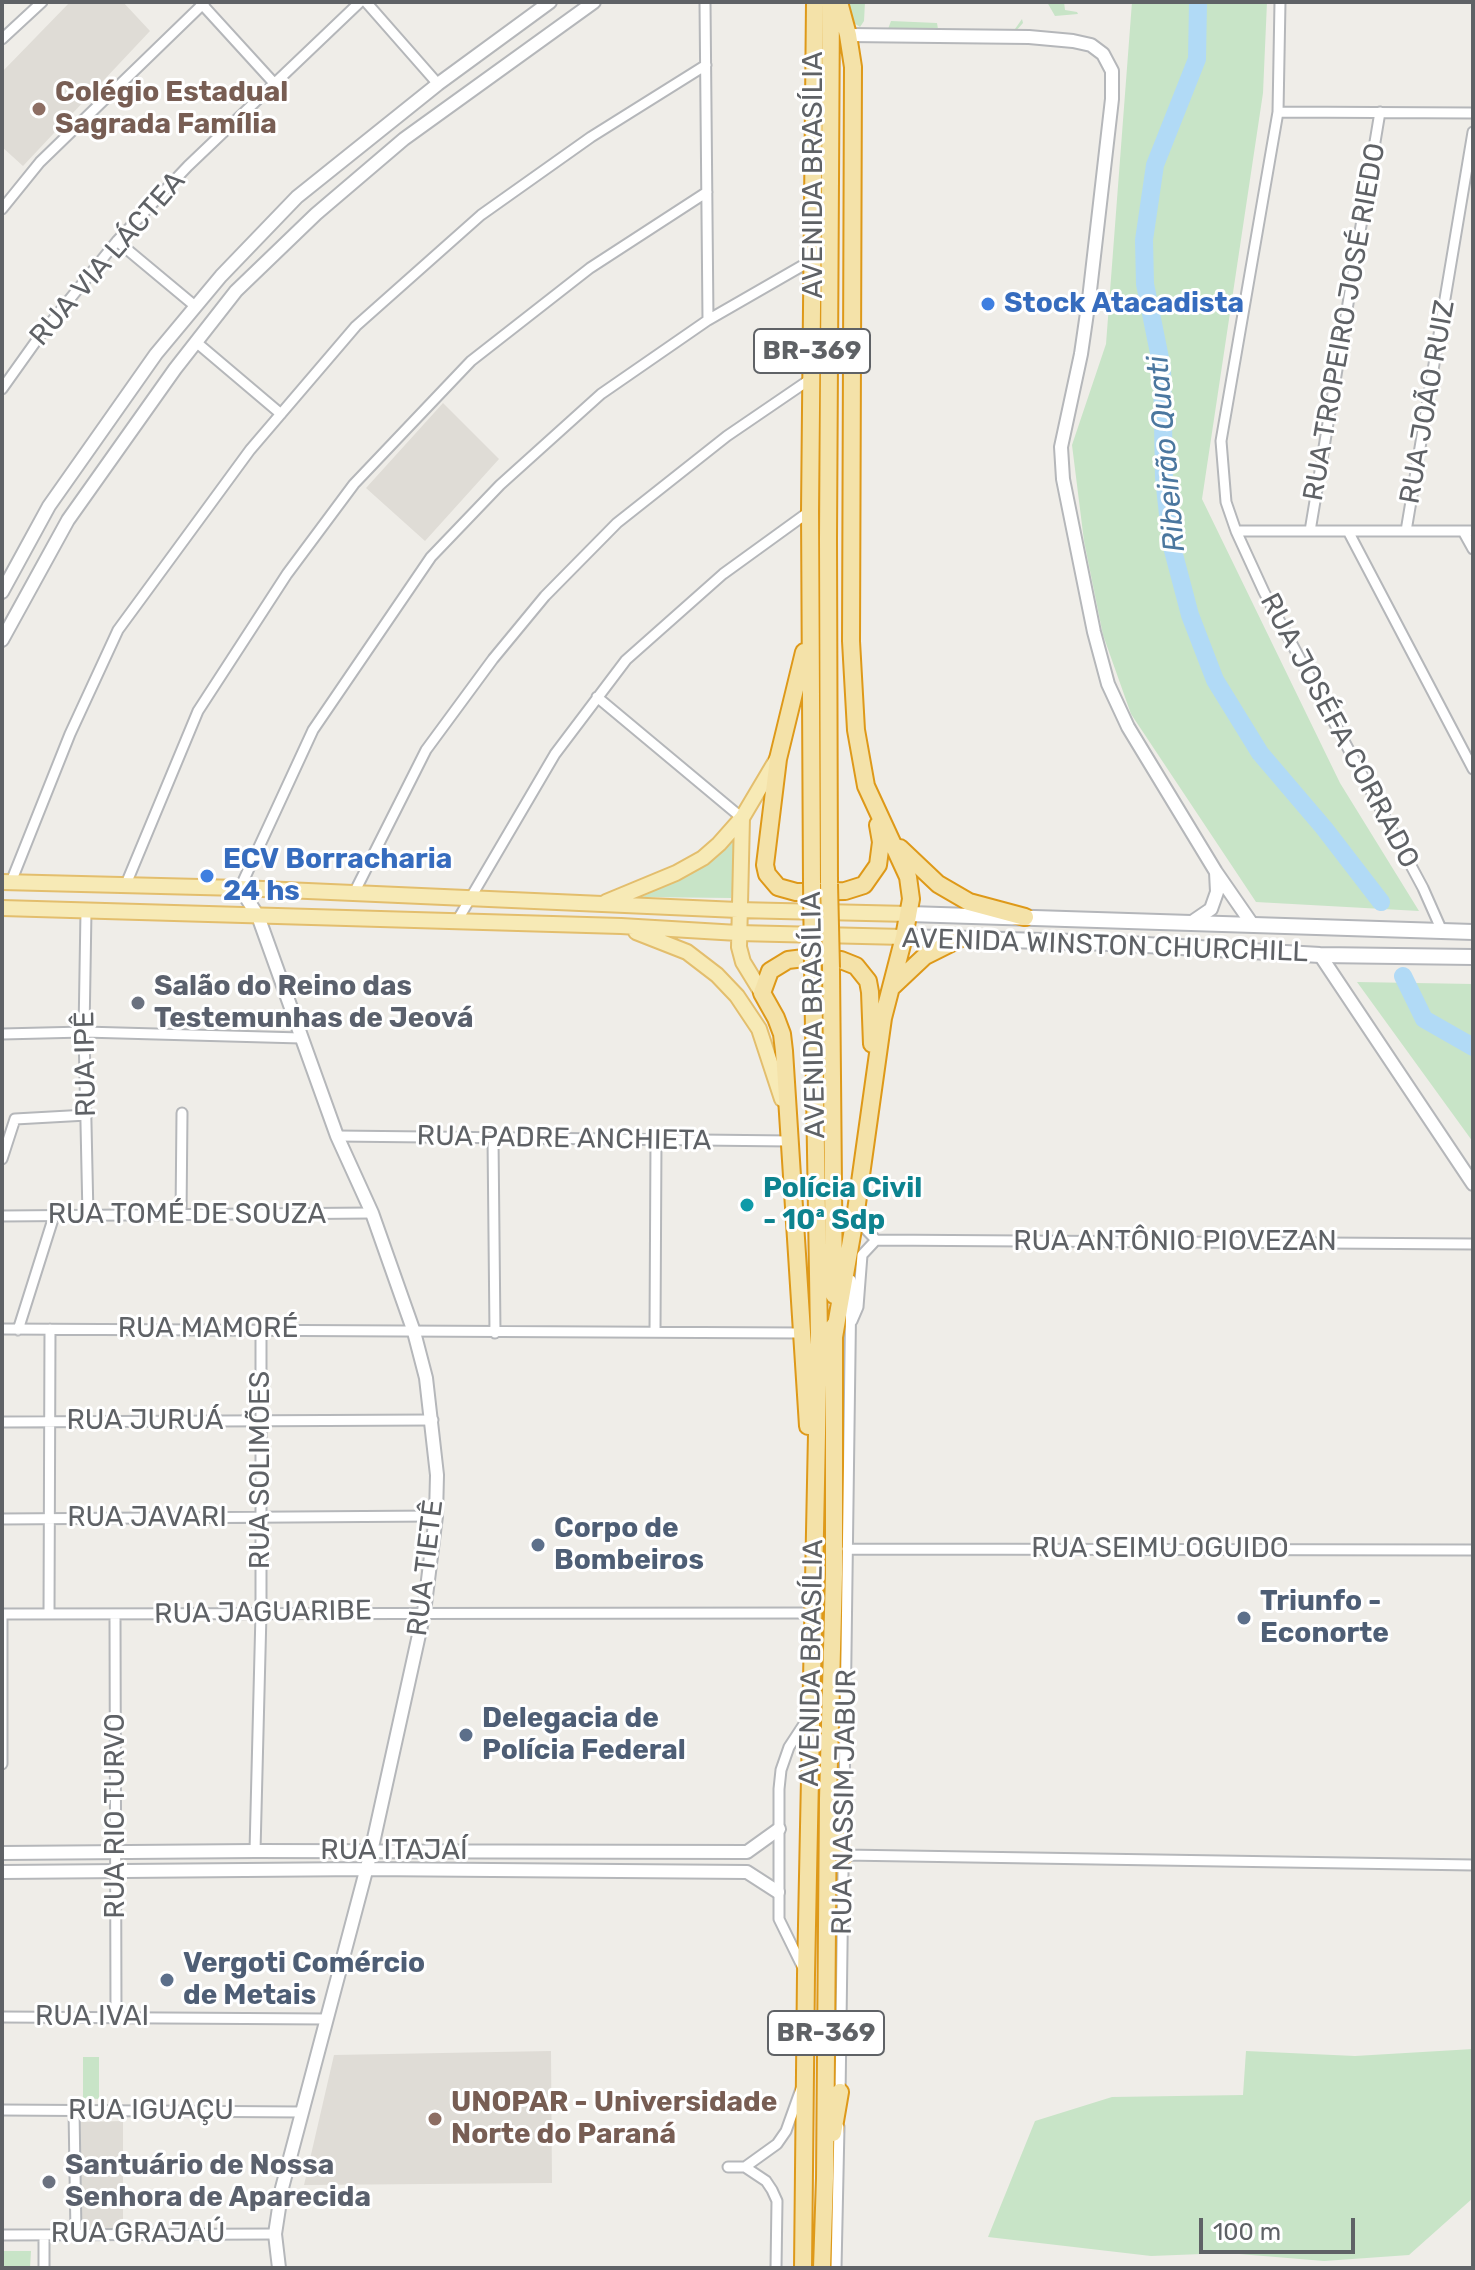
<!DOCTYPE html>
<meta charset="utf-8">
<style>
body{margin:0}
#map{position:relative;width:1475px;height:2270px;overflow:hidden;background:#efede8;font-family:Rubik,sans-serif}
canvas{display:block}
.frame{position:absolute;inset:0;border:4px solid #5f6266;pointer-events:none}
.scale{position:absolute;left:1199px;top:2218px;width:156px;height:36px;box-sizing:border-box;border:4px solid #5f6266;border-top:0;padding-left:10px;font-size:24px;line-height:28px;white-space:nowrap;color:#5f6266;-webkit-text-stroke:6px #fff;paint-order:stroke}
</style>
<div id="map">
<canvas width="1475" height="2270"></canvas>
<div class="frame"></div>
<div class="scale">100 m</div>
</div>
<script>
const ctx = document.querySelector('canvas').getContext('2d');
ctx.lineJoin = 'round';
function fill(path, color) { ctx.fillStyle = color; ctx.fill(path, 'evenodd'); }
const shape = rows => new Path2D(rows.map(r => 'M' + r).join(''));
function stroke(path, color, width, dash) { ctx.strokeStyle = color; ctx.lineWidth = width; ctx.lineCap = dash ? 'butt' : 'round'; ctx.setLineDash(dash || []); ctx.stroke(path); }
function drawText(font, color, halo, rows, align = 'center') {
  ctx.font = font + ' Rubik,sans-serif'; ctx.lineWidth = 6; ctx.setLineDash([]); ctx.textBaseline = 'middle'; ctx.strokeStyle = halo; ctx.fillStyle = color; for (const [text, x, y, turn = 0] of rows) {
    ctx.save(); ctx.translate(x, y); ctx.rotate((+turn || 0) * Math.PI / 180); ctx.textAlign = isNaN(turn) ? turn : align; if (halo) ctx.strokeText(text, 0, 0); ctx.fillText(text, 0, 0); ctx.restore();
  }
}
fill(shape([
 [70,2,123,2,150,31,23,166,2,147,2,72],
 [443,403,499,459,425,541,366,488],
 [551,2051,552,2183,304,2185,334,2055],
 [123,2121,123,2230,79,2229,78,2122]
]), '#dfdcd6');
fill(shape([
 [843,2,865,2,864,21,860,27,851,21],
 [1047,2,1064,2,1065,10,1077,12,1078,14,1055,16],
 [1132,2,1267,2,1263,93,1202,499,1340,783,1419,911,1256,902,1131,714,1103,635,1084,541,1072,445,1106,344],
 [1022,19,1023,23,1015,32,888,29,891,21,937,23,938,29,1015,29],
 [739,837,731,898,641,897,691,874],
 [1357,982,1473,984,1473,1142],
 [1473,2049,1473,2198,1409,2255,1324,2261,1227,2253,1151,2256,988,2237,1035,2121,1112,2097,1243,2095,1246,2051,1355,2056],
 [83,2057,99,2057,99,2099,83,2098],
 [2,2251,31,2251,30,2268,2,2268]
]), '#c8e4c7');
stroke(shape([
 [1198,2,1197,59,1155,165,1144,240,1145,284,1162,368,1164,477,1171,543,1190,615,1215,680,1260,753,1324,828,1381,902],
 [1403,976,1424,1019,1473,1047]
]), '#b1daf6', 18);
const minor = shape([
 [200,2,273,82],
 [366,2,438,84],
 [705,2,708,320],
 [1280,2,1278,112,1221,441,1226,502,1236,531,1264,592,1423,888,1442,931],
 [2,39,42,2],
 [1278,112,1473,113],
 [2,209,40,162,205,2],
 [117,241,195,306],
 [196,342,281,414],
 [2,389,39,337,117,241,188,166,360,2],
 [1236,531,1473,531],
 [1310,531,1380,112],
 [1348,531,1473,769],
 [1406,531,1473,132],
 [1463,531,1473,549],
 [597,697,742,818],
 [11,882,70,734,118,630,250,450,356,326,481,215,591,137,706,65],
 [126,884,198,711,287,574,354,484,471,361,590,268,707,192],
 [240,888,313,730,431,557,500,485,601,394,708,320,814,259],
 [354,893,426,750,493,659,545,596,617,523,727,436,812,378],
 [86,911,84,1032,88,1216],
 [457,921,555,754,626,660,723,574,810,511],
 [2,1034,84,1032,301,1038],
 [337,1136,790,1141],
 [493,1138,495,1333],
 [2,1159,15,1119,87,1115],
 [2,1216,372,1213],
 [181,1216,182,1113],
 [855,1218,876,1240],
 [876,1240,1473,1244],
 [852,1321,858,1307,862,1255,876,1240],
 [2,1329,801,1333],
 [18,1330,54,1216],
 [655,1331,656,1140],
 [2,1422,433,1420],
 [2,1519,436,1516],
 [847,1549,1473,1550],
 [2,1614,812,1613],
 [49,1614,50,1329],
 [115,1614,116,2017],
 [2,1764,2,1614],
 [255,1851,261,1613,261,1329],
 [844,1855,1473,1865],
 [804,1970,779,1919,779,1789,781,1770,789,1747,810,1715],
 [2,2017,326,2019],
 [840,2097,851,1280],
 [2,2110,301,2112],
 [74,2110,76,2234],
 [728,2167,745,2167,766,2181,772,2190,777,2201,776,2268],
 [745,2167,777,2144,786,2131,801,2089],
 [2,2235,275,2234],
 [44,2235,44,2268],
 [836,2268,839,2127]
]);
const tertiary = shape([
 [848,35,1029,37,1073,41,1091,45,1103,54,1112,71,1112,99,1089,299,1081,354,1061,447,1063,479,1094,632,1108,684,1128,727,1216,872,1252,924],
 [2,592,49,506,156,354,221,276,297,197,438,84,550,2],
 [2,640,68,520,175,369,236,291,316,214,404,139,594,2],
 [240,888,258,916,337,1136,372,1213,414,1332,426,1378,437,1475,436,1516,424,1612,371,1852,282,2188,275,2234,279,2268],
 [1192,922,1211,909,1217,892,1216,872],
 [1320,955,1473,1184],
 [2,1853,255,1851,747,1852,779,1829],
 [2,1872,366,1869,747,1872,778,1892]
]);
const secondary = shape([
 [909,914,1473,932],
 [904,937,1111,943,1320,955,1473,957]
]);
const primary = shape([
 [742,818,739,947,743,962,762,993],
 [2,882,240,888,738,910,909,914],
 [606,902,676,873,703,858,719,844,742,818,777,759],
 [2,908,621,926,738,933,904,937],
 [636,932,687,952,717,975,737,996,759,1029,782,1099]
]);
const trunk = shape([
 [804,652,778,759,765,865,767,874,778,887,796,892,845,891,864,885,878,865,881,842,878,825],
 [900,848,938,884,969,902,1025,917],
 [812,884,810,511,815,2],
 [829,884,828,539,831,2],
 [831,968,834,1295],
 [891,988,925,956,957,940],
 [834,1337,855,1218,883,1018,904,937,911,899,908,877,866,786,856,730,851,641,853,67,848,35,839,2],
 [808,1426,784,1051,782,1034,776,1018,762,993,770,971,788,960,804,958,841,960,856,966,868,981,870,992,872,1044],
 [833,1824,844,1855],
 [833,2133,840,2092],
 [803,2268,806,1974,819,1335,813,968],
 [822,2268,825,2178,828,1799,834,1574,834,1326]
]);
stroke(minor, '#b5b7ba', 13);
stroke(tertiary, '#b5b7ba', 16);
stroke(secondary, '#b4b6ba', 18);
stroke(primary, '#e3be6d', 18);
stroke(trunk, '#de9919', 20);
stroke(minor, '#fff', 9);
stroke(tertiary, '#fff', 12);
stroke(secondary, '#fff', 14);
stroke(primary, '#f7eab6', 14);
stroke(trunk, '#f4e2a9', 16);
const trunkBridge = shape([
 [812,884,813,968],
 [829,884,831,968]
]);
stroke(trunkBridge, '#de9919', 20, []);
stroke(trunkBridge, '#f4e2a9', 16);
for (const [x, y, r, color] of [
 [39,109,8,"#8d6e63"],
 [988,304,8,"#3f7fe0"],
 [207,876,8,"#3f7fe0"],
 [138,1003,8,"#6b7280"],
 [747,1205,8,"#0f9aa8"],
 [538,1545,8,"#5c6f8a"],
 [1244,1618,8,"#5c6f8a"],
 [466,1735,8,"#5c6f8a"],
 [167,1980,8,"#5c6f8a"],
 [435,2119,8,"#8d6e63"],
 [49,2182,8,"#6b7280"]
]) { const dot = new Path2D(); dot.arc(x, y, r, 0, 2 * Math.PI); ctx.fillStyle = color; ctx.fill(dot); stroke(dot, '#fff', 3); }
for (const [x, y, w] of [
 [812,351,116],
 [826,2033,116]
]) { const box = new Path2D(); box.roundRect(x - w / 2, y - 22, w, 44, 6); ctx.fillStyle = '#fff'; ctx.fill(box); stroke(box, '#5f6266', 2); }
drawText('bold 26px', '#5f6266', null, [
 ["BR-369",812,351],
 ["BR-369",826,2033]
]);
drawText('bold 28px', '#785e54', '#fff', [
 ["Colégio Estadual",55,93],
 ["Sagrada Família",55,125],
 ["UNOPAR - Universidade",451,2103],
 ["Norte do Paraná",451,2135]
], 'left');
drawText('28px', '#5f6266', '#fff', [
 ["AVENIDA BRASÍLIA",814,175,-90],
 ["RUA VIA LÁCTEA",108,259,-49],
 ["RUA TROPEIRO JOSÉ RIEDO",1345,322,-80],
 ["RUA JOÃO RUIZ",1428,402,-80],
 ["RUA JOSÉFA CORRADO",1339,731,62],
 ["AVENIDA WINSTON CHURCHILL",1105,946,2],
 ["AVENIDA BRASÍLIA",814,1015,-91],
 ["RUA IPÊ",86,1064,-91],
 ["RUA PADRE ANCHIETA",564,1139,1],
 ["RUA TOMÉ DE SOUZA",187,1215],
 ["RUA ANTÔNIO PIOVEZAN",1175,1242],
 ["RUA MAMORÉ",208,1329],
 ["RUA JURUÁ",145,1421],
 ["RUA SOLIMÕES",261,1470,-90],
 ["RUA JAVARI",147,1518],
 ["RUA SEIMU OGUIDO",1160,1549],
 ["RUA TIETÊ",426,1568,-83],
 ["RUA JAGUARIBE",263,1613,-1],
 ["AVENIDA BRASÍLIA",812,1663,-89],
 ["RUA NASSIM JABUR",845,1802,-89],
 ["RUA RIO TURVO",116,1816,-90],
 ["RUA ITAJAÍ",394,1851],
 ["RUA IVAI",92,2017],
 ["RUA IGUAÇU",151,2111],
 ["RUA GRAJAÚ",138,2234]
]);
drawText('bold 28px', '#366cbe', '#fff', [
 ["Stock Atacadista",1004,304],
 ["ECV Borracharia",223,860],
 ["24 hs",223,892]
], 'left');
drawText('bold 28px', '#5b616d', '#fff', [
 ["Salão do Reino das",154,987],
 ["Testemunhas de Jeová",154,1019],
 ["Santuário de Nossa",65,2166],
 ["Senhora de Aparecida",65,2198]
], 'left');
drawText('bold 28px', '#0d838f', '#fff', [
 ["Polícia Civil",763,1189],
 ["- 10ª Sdp",763,1221]
], 'left');
drawText('bold 28px', '#4e5e75', '#fff', [
 ["Corpo de",554,1529],
 ["Bombeiros",554,1561],
 ["Triunfo -",1260,1602],
 ["Econorte",1260,1634],
 ["Delegacia de",482,1719],
 ["Polícia Federal",482,1751],
 ["Vergoti Comércio",183,1964],
 ["de Metais",183,1996]
], 'left');
drawText('italic 30px', '#4b779f', '#fff', [
 ["Ribeirão Quati",1167,454,-95]
]);
</script>
